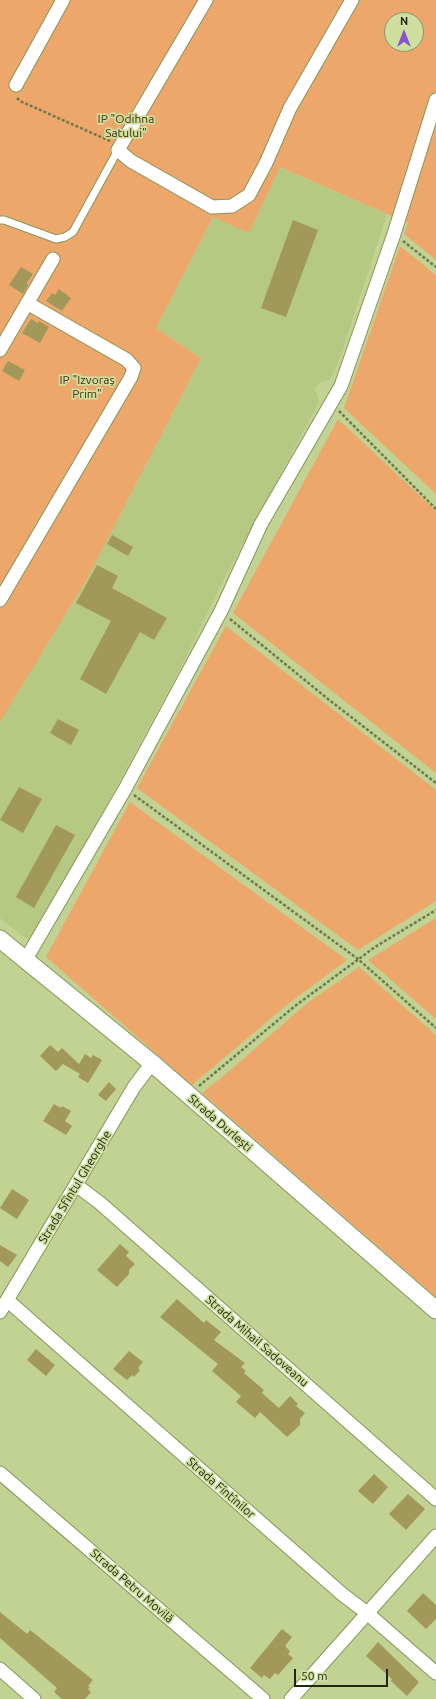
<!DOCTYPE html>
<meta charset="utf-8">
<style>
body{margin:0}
#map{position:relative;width:436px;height:1699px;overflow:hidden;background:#c1d293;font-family:Ubuntu,sans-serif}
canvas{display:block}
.north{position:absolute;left:384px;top:12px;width:40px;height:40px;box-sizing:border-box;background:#cedfa0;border:1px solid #899566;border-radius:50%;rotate:0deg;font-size:11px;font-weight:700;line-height:16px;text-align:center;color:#21270e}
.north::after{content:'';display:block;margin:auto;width:14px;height:18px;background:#8955cd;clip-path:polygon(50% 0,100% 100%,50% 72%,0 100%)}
.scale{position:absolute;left:294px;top:1669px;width:94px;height:18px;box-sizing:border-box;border:2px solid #21270e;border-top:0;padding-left:5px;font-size:12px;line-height:14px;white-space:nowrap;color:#21270e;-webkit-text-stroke:3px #cedfa0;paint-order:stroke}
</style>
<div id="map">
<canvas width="436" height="1699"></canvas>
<div class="north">N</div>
<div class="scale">50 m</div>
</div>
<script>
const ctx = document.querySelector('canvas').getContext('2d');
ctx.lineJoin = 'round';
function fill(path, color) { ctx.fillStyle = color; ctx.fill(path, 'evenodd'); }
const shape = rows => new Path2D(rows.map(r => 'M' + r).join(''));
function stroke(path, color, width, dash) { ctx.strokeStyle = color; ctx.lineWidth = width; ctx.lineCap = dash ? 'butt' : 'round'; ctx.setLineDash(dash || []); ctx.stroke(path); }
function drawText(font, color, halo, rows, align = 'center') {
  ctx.font = font + ' Ubuntu,sans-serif'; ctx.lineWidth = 3.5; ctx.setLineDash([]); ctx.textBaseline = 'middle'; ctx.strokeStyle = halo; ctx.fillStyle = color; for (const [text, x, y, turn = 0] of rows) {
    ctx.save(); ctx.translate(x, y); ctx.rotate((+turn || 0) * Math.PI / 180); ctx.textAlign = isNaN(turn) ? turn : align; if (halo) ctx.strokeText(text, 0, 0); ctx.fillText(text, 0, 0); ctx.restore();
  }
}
fill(shape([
 [279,167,387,214,341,355,334,373,329,380,321,382,314,389,318,396,319,402,222,583,183,663,61,889,28,940,0,918,0,722,87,579,201,358,156,328,213,217,249,232]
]), '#b6c983');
fill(shape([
 [0,0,436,0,436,260,404,234,408,223,280,167,249,233,213,217,156,328,201,358,87,579,0,722],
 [392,20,416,20,416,44,392,44],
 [400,246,436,275,436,494,344,408],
 [338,419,436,511,436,773,233,613],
 [226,626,436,790,436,901,358,950,137,788],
 [130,802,347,960,288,1004,192,1085,46,957],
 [436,918,436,1019,368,960],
 [359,967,436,1035,436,1297,202,1093,227,1073,306,1004]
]), '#eea76b');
fill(shape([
 [293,220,318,230,286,317,261,308],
 [21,267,33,274,26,284,28,285,23,294,9,285],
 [59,289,71,298,62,311,46,301,52,293,55,295],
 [31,319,38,323,39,321,49,327,40,343,22,333],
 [8,361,25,370,19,381,2,371],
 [112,535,133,547,128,556,107,544],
 [97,565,118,576,112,588,167,618,154,640,140,632,106,694,80,679,111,621,76,603],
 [58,719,79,730,71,745,50,733],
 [19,787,42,799,23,833,0,820],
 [56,825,75,835,34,908,16,897],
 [50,1045,58,1052,62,1048,79,1064,85,1054,91,1058,93,1055,102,1060,88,1083,78,1077,80,1074,63,1064,56,1071,40,1056],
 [109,1082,116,1089,106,1101,98,1095],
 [54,1104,61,1108,62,1106,71,1111,65,1121,72,1126,66,1135,43,1121],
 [12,1189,29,1200,17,1219,0,1208],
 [120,1244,129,1252,126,1256,135,1264,129,1270,129,1274,117,1287,97,1270],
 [0,1245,17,1255,8,1267,0,1261],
 [177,1299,204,1323,206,1320,221,1332,214,1340,245,1363,241,1367,246,1371,244,1373,264,1390,262,1393,279,1408,290,1396,298,1404,296,1406,305,1413,300,1419,300,1425,287,1437,260,1412,255,1418,236,1402,241,1396,212,1371,218,1364,160,1317],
 [36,1349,55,1365,46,1376,27,1360],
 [129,1351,143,1362,138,1368,140,1370,134,1377,132,1375,127,1380,113,1369],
 [374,1474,388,1487,373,1504,358,1491],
 [408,1494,425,1509,406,1530,389,1514],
 [423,1593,436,1605,436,1619,426,1629,407,1611],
 [0,1612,27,1634,30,1630,93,1680,88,1686,90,1687,88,1689,91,1692,85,1699,62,1699,54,1692,57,1688,0,1638],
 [282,1629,292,1637,285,1646,290,1651,288,1654,293,1658,278,1675,275,1673,270,1679,264,1675,262,1678,250,1668],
 [378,1642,419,1682,407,1696,391,1681,392,1679,366,1656]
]), '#a29859');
const service = shape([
 [0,220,4,220,56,239,65,237,73,232,118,150]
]);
const minor = shape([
 [206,0,118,150,131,161,212,207,232,206,249,195,266,163,290,108,352,0],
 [16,85,63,0],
 [0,350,53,259],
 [0,600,131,377,134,368,127,360,27,303],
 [26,959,125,789,221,611,261,524,341,386,394,234,436,100],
 [76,1185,100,1203,436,1499],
 [7,1300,342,1594,367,1613,436,1673],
 [0,1312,134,1087,152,1063],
 [0,1473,263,1699],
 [0,1669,34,1699],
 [291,1699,436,1536]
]);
const tertiary = shape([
 [0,939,152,1063,436,1310]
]);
stroke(service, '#869559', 9);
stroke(minor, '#869559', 15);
stroke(tertiary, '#869559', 19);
stroke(shape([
 [17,98,20,101,110,141],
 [403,241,436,267],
 [339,411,436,509],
 [230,619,328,699,436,783],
 [134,795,358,959,436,1028],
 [199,1086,295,1006,375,947,436,910]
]), '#6d794d', 2.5, [3, 2]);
stroke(service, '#fff', 7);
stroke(minor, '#fff', 13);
stroke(tertiary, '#fff', 17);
drawText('12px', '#46290d', '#cedfa0', [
 ["IP \"Odihna",126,119],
 ["Satului\"",126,133],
 ["IP \"Izvoraș",87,380],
 ["Prim\"",87,394]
]);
drawText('12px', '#21270e', '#cedfa0', [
 ["Strada Durlești",220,1123,41],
 ["Strada Sfîntul Gheorghe",75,1187,-59],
 ["Strada Mihail Sadoveanu",257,1341,41],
 ["Strada Fîntînilor",221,1488,41],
 ["Strada Petru Movilă",132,1586,41]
]);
</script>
